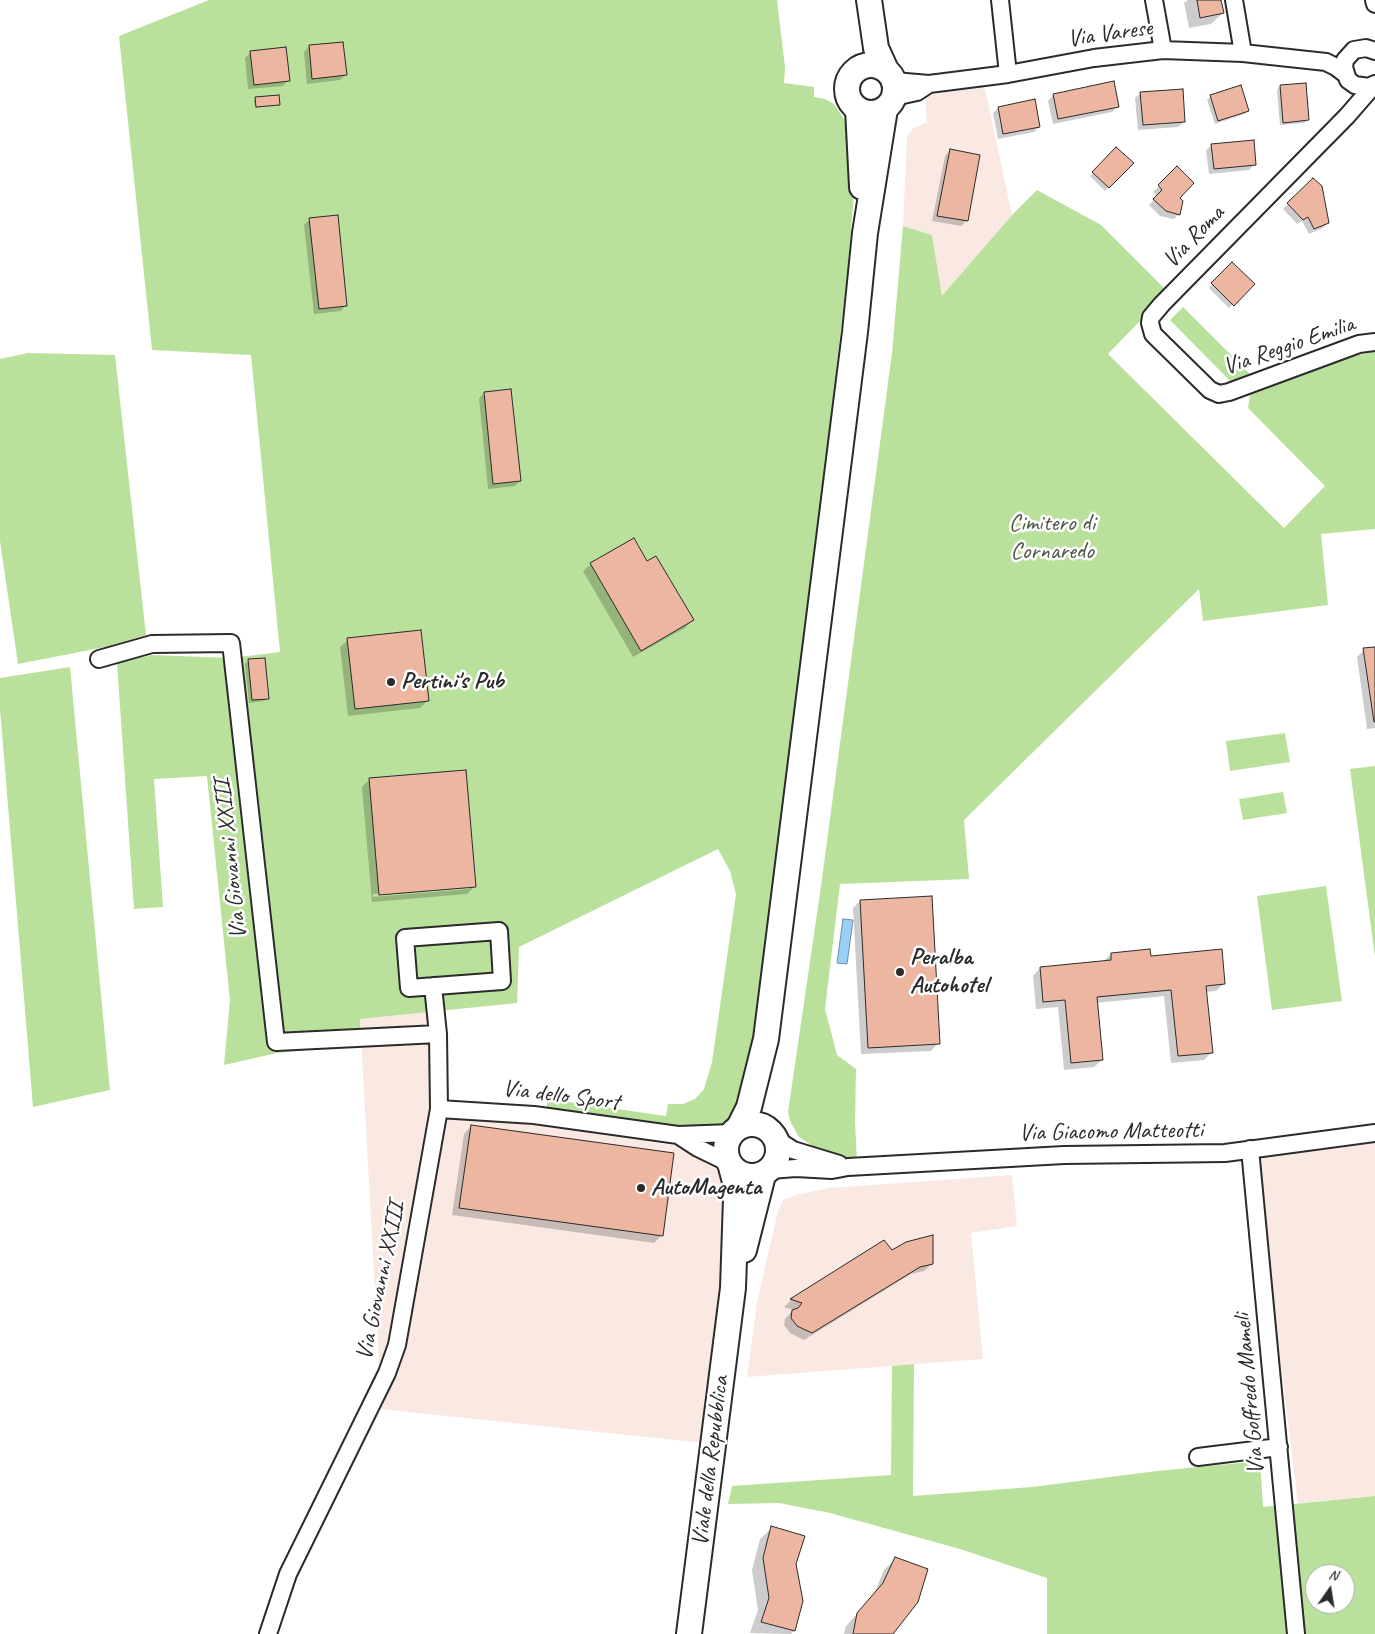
<!DOCTYPE html>
<style>
body{margin:0}
#map{position:relative;width:1375px;height:1634px;overflow:hidden;background:#fff;font-family:Caveat,sans-serif}
canvas{display:block}
.north{position:absolute;left:1305px;top:1564px;width:50px;height:50px;box-sizing:border-box;background:#fff;border:1px solid #aaa;border-radius:50%;rotate:13deg;font-size:14px;font-weight:700;line-height:20px;text-align:center;color:#2b2b2b}
.north::after{content:'';display:block;margin:auto;width:18px;height:22px;background:#2b2b2b;clip-path:polygon(50% 0,100% 100%,50% 72%,0 100%)}
</style>
<div id="map">
<canvas width="1375" height="1634"></canvas>
<div class="north">N</div>
</div>
<script>
const ctx = document.querySelector('canvas').getContext('2d');
ctx.lineJoin = 'round';
function fill(path, color) { ctx.fillStyle = color; ctx.fill(path, 'evenodd'); }
const shape = rows => new Path2D(rows.map(r => 'M' + r).join(''));
function stroke(path, color, width, dash) { ctx.strokeStyle = color; ctx.lineWidth = width; ctx.lineCap = dash ? 'butt' : 'round'; ctx.setLineDash(dash || []); ctx.stroke(path); }
function drawText(font, color, halo, rows, align = 'center') {
  ctx.font = font + ' Caveat,sans-serif'; ctx.lineWidth = 5; ctx.setLineDash([]); ctx.textBaseline = 'middle'; ctx.strokeStyle = halo; ctx.fillStyle = color; for (const [text, x, y, turn = 0] of rows) {
    ctx.save(); ctx.translate(x, y); ctx.rotate((+turn || 0) * Math.PI / 180); ctx.textAlign = isNaN(turn) ? turn : align; if (halo) ctx.strokeText(text, 0, 0); ctx.fillText(text, 0, 0); ctx.restore();
  }
}
fill(shape([
 [984,84,1012,215,942,297,932,235,903,226,907,137,912,129,927,122,925,96],
 [441,1010,442,1112,679,1146,720,1171,731,1201,703,1443,380,1409,361,1402,379,1365,360,1019],
 [1375,1142,1375,1496,1298,1503,1255,1156],
 [1012,1175,1017,1226,971,1233,983,1359,747,1377,757,1302,778,1211,783,1200,796,1195,829,1188]
]), '#fae9e3');
fill(shape([
 [209,0,777,0,785,67,784,83,814,87,814,97,825,99,834,104,844,119,852,135,857,158,847,276,783,825,747,1093,729,1122,718,1127,698,1129,546,1110,548,1099,666,1116,668,1104,683,1104,695,1099,704,1089,712,1062,736,894,730,871,718,849,519,947,517,1003,360,1019,361,1045,277,1053,224,1065,230,1001,207,776,154,779,163,907,134,909,117,663,152,655,231,658,280,652,251,355,152,350,119,36],
 [1037,190,1101,225,1168,292,1108,354,1284,528,1325,486,1248,408,1250,395,1343,359,1375,351,1375,529,1321,534,1328,605,1203,621,1199,589,964,820,969,879,840,884,825,1009,837,1055,856,1069,855,1122,857,1160,848,1161,813,1152,811,1145,799,1137,790,1121,788,1112,821,886,892,353,903,226,932,235,942,296,1012,215],
 [1183,307,1254,378,1234,385,1170,320],
 [28,353,115,355,146,635,105,647,18,664,0,541,0,359],
 [70,667,110,1090,33,1107,0,709,0,678],
 [1285,733,1290,762,1230,771,1226,741],
 [1375,766,1375,957,1350,769],
 [1283,792,1287,813,1243,820,1239,799],
 [1326,886,1342,1001,1272,1010,1257,896],
 [914,1364,913,1496,1032,1487,1157,1471,1260,1461,1263,1507,1375,1496,1375,1634,1047,1634,1047,1578,960,1549,830,1513,779,1503,728,1504,732,1486,891,1475,892,1366],
 [1315,1574,1345,1574,1345,1604,1315,1604]
]), '#bae19c');
const water = shape([
 [843,919,853,920,847,964,837,963,843,919]
]);
fill(water, '#9ad0f8');
stroke(water, '#6e8ea6', 1);
fill(shape([
 [1188,0,1220,0,1223,13,1211,24,1189,28,1184,3],
 [309,46,345,75,340,80,307,84,304,52],
 [251,52,288,80,283,86,248,89,245,58],
 [1280,86,1308,120,1304,123,1280,125,1277,90],
 [1141,93,1184,122,1178,127,1138,130,1135,98],
 [1053,95,1118,106,1112,112,1053,124,1048,101],
 [1211,96,1248,111,1244,114,1215,124,1207,100],
 [256,98,279,104,255,108,254,100],
 [998,108,1039,127,1034,132,998,139,993,113],
 [1212,145,1254,165,1249,170,1209,174,1206,150],
 [1116,148,1132,163,1105,191,1090,176],
 [950,150,966,221,961,226,932,221,945,156],
 [1177,168,1179,214,1174,219,1160,216,1149,205,1158,196,1153,192],
 [1313,179,1328,222,1323,228,1309,234,1302,221,1297,224,1283,209],
 [310,219,346,305,341,311,314,314,304,225],
 [1232,264,1253,284,1229,308,1209,288],
 [484,393,520,481,515,486,488,489,479,398],
 [647,562,692,620,685,628,633,657,583,571,591,564],
 [348,640,428,700,420,708,348,716,340,647],
 [1375,648,1375,728,1367,729,1357,657,1364,650],
 [248,661,268,698,264,701,249,703,245,664],
 [370,779,475,886,467,894,372,902,362,787],
 [469,886,469,889,373,897,373,894],
 [860,901,938,1043,931,1051,861,1054,853,908],
 [1111,954,1149,957,1224,984,1216,991,1206,992,1212,1052,1204,1060,1171,1063,1164,996,1096,1003,1102,1060,1094,1067,1064,1070,1058,1007,1036,1009,1033,976,1040,968,1104,961],
 [471,1126,662,1235,654,1243,452,1215,464,1134],
 [884,1241,891,1251,932,1264,924,1271,911,1274,804,1340,790,1333,784,1325,785,1319,793,1310,784,1307,791,1300],
 [772,1528,795,1564,802,1601,794,1631,791,1634,750,1633,758,1610,752,1570,760,1539],
 [896,1558,892,1634,844,1634,846,1626,873,1596,884,1570]
]), '#0003');
const building = shape([
 [1197,0,1221,0,1224,13,1200,18,1197,0],
 [343,42,347,75,312,79,309,45,343,42],
 [286,47,290,81,254,85,250,51,286,47],
 [1114,81,1119,107,1058,119,1053,94,1114,81],
 [1306,83,1309,120,1283,123,1280,85,1306,83],
 [1241,85,1249,111,1218,121,1210,95,1241,85],
 [1183,89,1185,122,1143,125,1140,92,1183,89],
 [279,95,280,105,256,107,255,97,279,95],
 [1035,99,1040,127,1003,134,998,107,1035,99],
 [1254,140,1256,165,1214,169,1211,144,1254,140],
 [1116,147,1134,163,1109,188,1092,172,1116,147],
 [950,149,980,155,968,221,937,216,950,149],
 [1177,166,1194,183,1180,198,1183,201,1180,215,1166,211,1153,199,1162,190,1158,185,1177,166],
 [1313,178,1322,186,1329,223,1314,229,1308,217,1303,220,1287,203,1313,178],
 [338,215,347,306,319,309,309,218,338,215],
 [1232,262,1255,284,1234,306,1211,283,1232,262],
 [511,389,521,481,493,484,484,392,511,389],
 [634,538,647,561,656,556,694,620,641,651,590,563,634,538],
 [421,630,429,701,355,709,347,638,421,630],
 [1375,647,1375,722,1374,722,1363,648,1375,647],
 [265,658,269,699,252,700,248,659,265,658],
 [466,770,476,887,379,895,369,778,466,770],
 [932,896,940,1044,868,1048,860,900,932,896],
 [1150,949,1151,956,1222,949,1225,984,1206,986,1213,1053,1178,1056,1171,990,1097,997,1103,1060,1071,1063,1065,1000,1043,1002,1040,967,1111,960,1111,953,1150,949],
 [471,1125,674,1153,663,1236,459,1208,471,1125],
 [933,1235,933,1264,920,1267,812,1333,797,1326,791,1318,792,1310,798,1308,802,1303,790,1299,884,1240,892,1250,906,1242,933,1235],
 [771,1526,805,1536,796,1564,803,1601,795,1631,761,1622,769,1598,763,1558,771,1526],
 [895,1557,928,1569,918,1602,893,1634,853,1634,857,1613,883,1583,895,1557]
]);
fill(building, '#edb6a1');
stroke(building, '#2b2b2b', 1);
const street = shape([
 [1000,0,1008,74],
 [1154,0,1163,50],
 [1234,0,1243,53],
 [1374,0,1375,4],
 [1375,51,1366,48,1354,50,1345,60,1344,67,1348,80,1355,85,1369,87,1375,84],
 [894,81,929,84,1008,74,1094,58,1163,50,1243,53,1326,62,1336,67,1345,74],
 [1374,85,1347,116,1162,304,1151,317,1150,323,1153,334,1210,390,1219,394,1229,392,1359,344,1375,342],
 [894,97,917,92,929,84],
 [99,659,152,644,231,643,276,1042,438,1034],
 [499,931,502,981,409,988,405,938,499,931],
 [439,1109,534,1115,678,1135,732,1133],
 [678,1135,698,1148,729,1163],
 [776,1139,793,1150,839,1164],
 [1250,1149,1296,1634],
 [770,1170,796,1168,832,1170,848,1167,1064,1155,1225,1153,1375,1133],
 [1198,1457,1279,1447],
 [268,1634,288,1574,387,1373,397,1345,439,1109,438,1034,433,986]
]);
const secondary = shape([
 [869,0,876,48,886,70],
 '847 89a24 24 0 1 1 48 0a24 24 0 1 1-48 0Z',
 [858,109,862,187],
 '726 1150a26 26 0 1 1 52 0a26 26 0 1 1-52 0Z',
 [739,1127,749,1107,766,1039,855,332,865,233,885,109],
 [744,1250,763,1175],
 [689,1634,733,1288,736,1199,735,1182,731,1167]
]);
stroke(street, '#2b2b2b', 20);
stroke(secondary, '#2b2b2b', 28);
stroke(street, '#fff', 16);
stroke(secondary, '#fff', 24);
for (const [x, y, r, color] of [
 [391,682,5,"#2b2b2b"],
 [900,972,5,"#2b2b2b"],
 [641,1188,5,"#2b2b2b"]
]) { const dot = new Path2D(); dot.arc(x, y, r, 0, 2 * Math.PI); ctx.fillStyle = color; ctx.fill(dot); stroke(dot, '#fff', 2); }
drawText('24px', '#2b2b2b', '#fff', [
 ["Via Varese",1110,34,-8],
 ["Via Roma",1194,237,-46],
 ["Via Reggio Emilia",1289,346,-19],
 ["Via Giovanni XXIII",231,859,-96],
 ["Via dello Sport",561,1096,7],
 ["Via Giacomo Matteotti",1111,1132,-1],
 ["Via Giovanni XXIII",381,1281,-78],
 ["Via Goffredo Mameli",1250,1394,-95],
 ["Viale della Repubblica",711,1461,-83]
]);
drawText('24px', '#4f5847', '#fff', [
 ["Cimitero di",1052,524],
 ["Cornaredo",1052,552]
]);
drawText('bold 24px', '#2b2b2b', '#fff', [
 ["Pertini's Pub",401,682],
 ["Peralba",910,958],
 ["Autohotel",910,986],
 ["AutoMagenta",651,1188]
], 'left');
</script>
